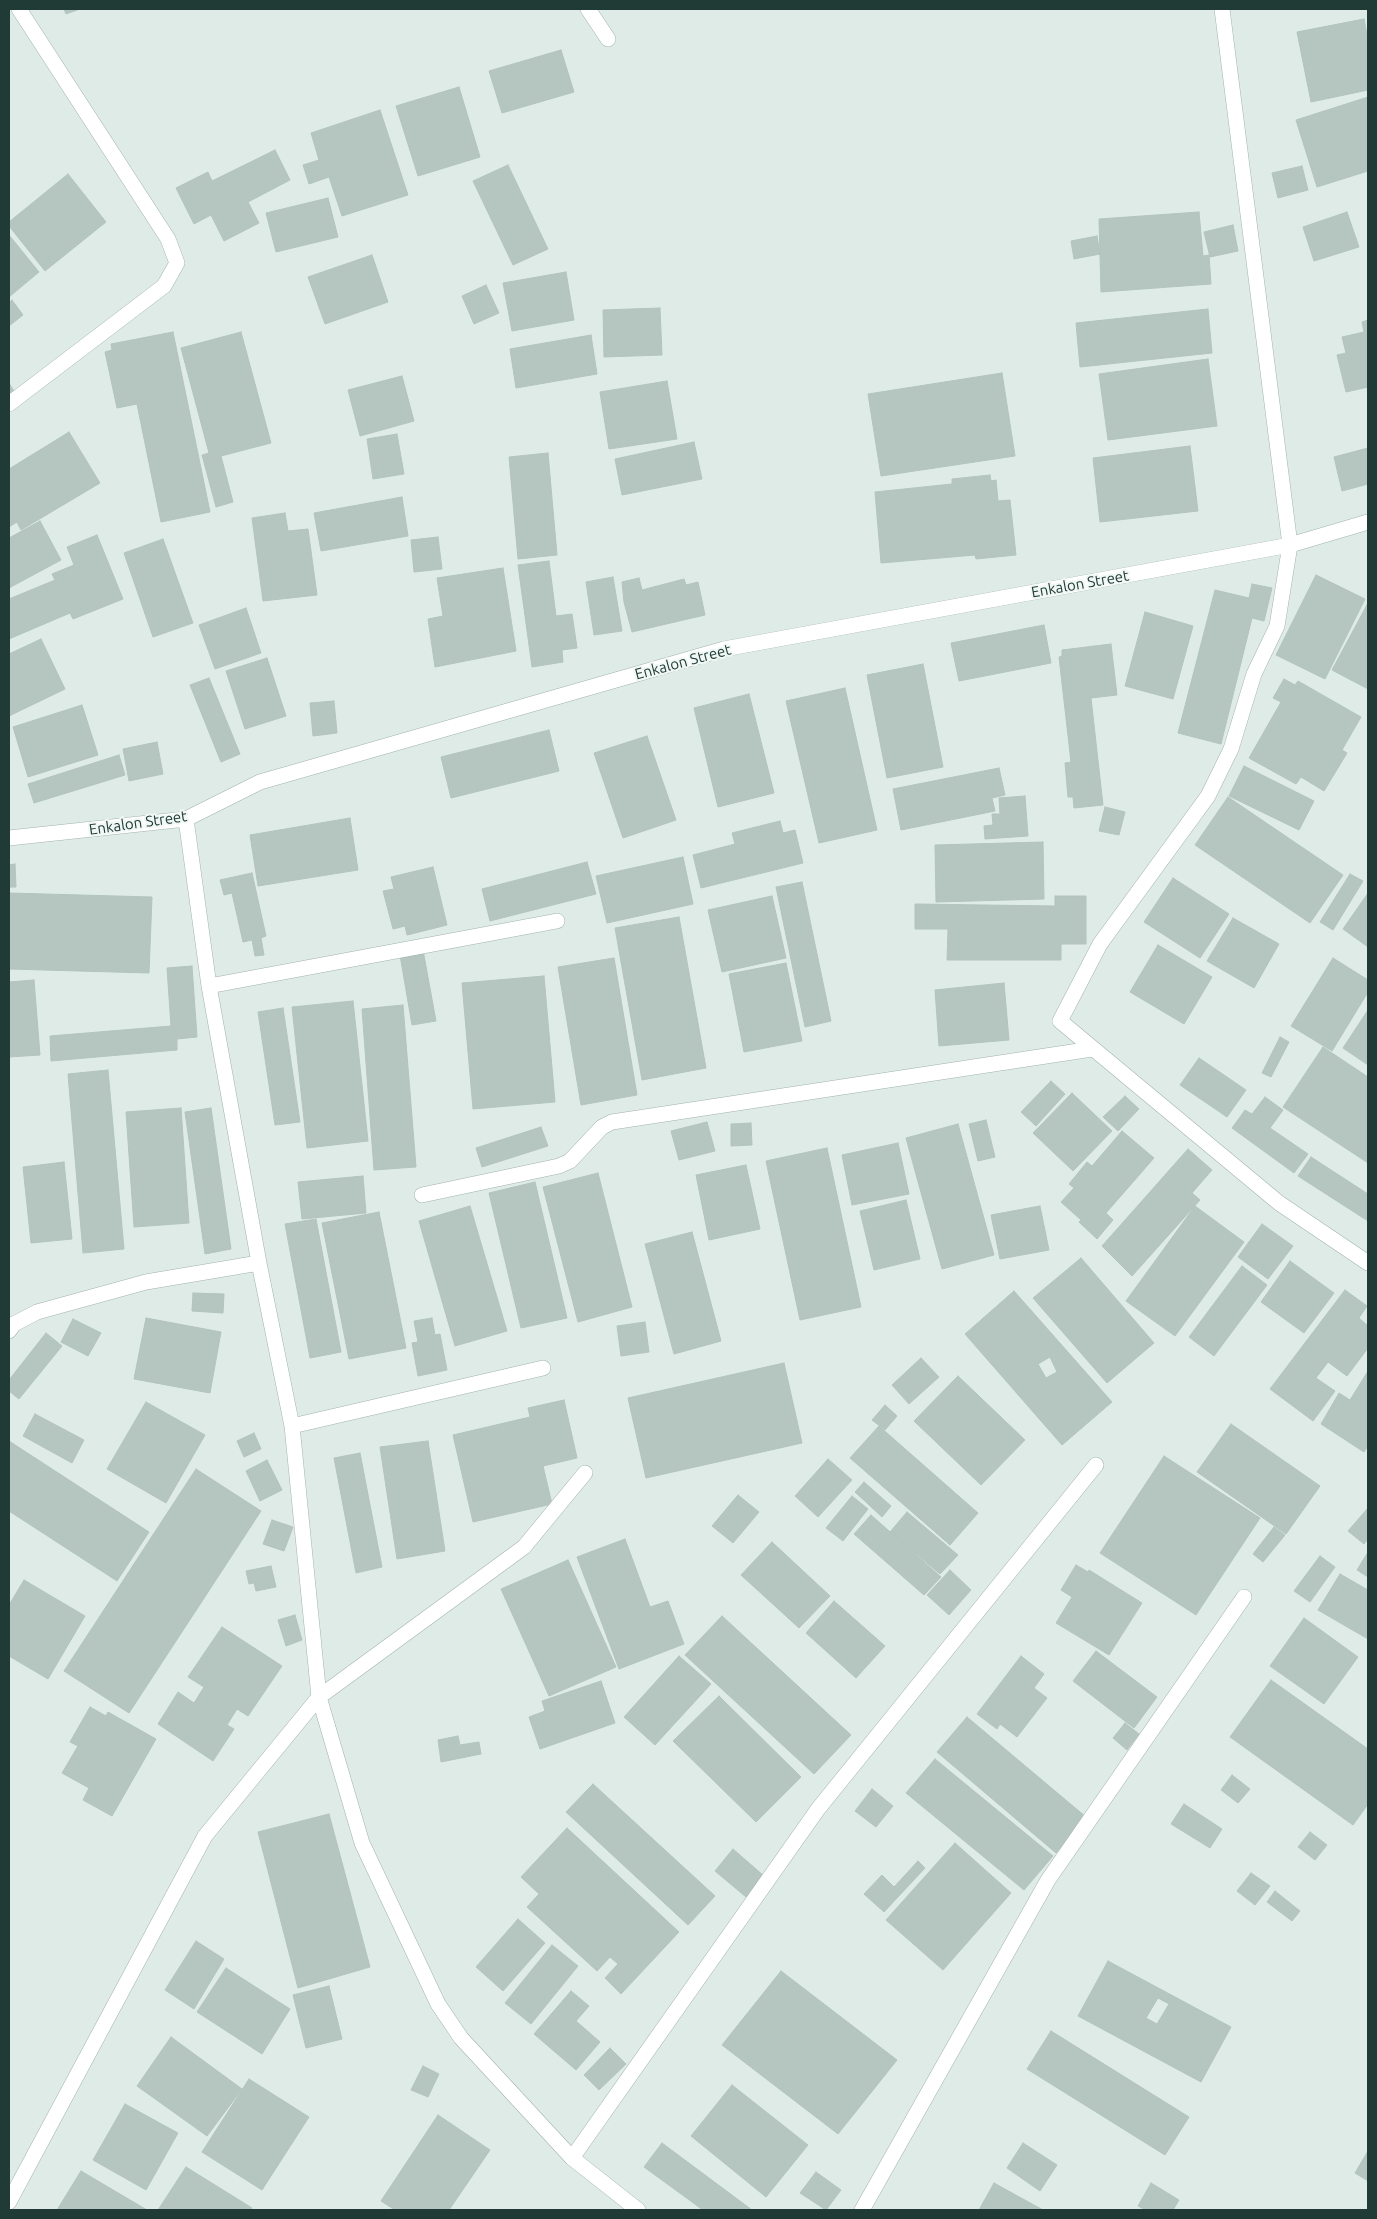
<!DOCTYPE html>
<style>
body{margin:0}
#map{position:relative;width:1377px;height:2219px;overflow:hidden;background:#dfebe7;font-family:Ubuntu,sans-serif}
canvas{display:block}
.frame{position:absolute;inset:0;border:10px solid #203b36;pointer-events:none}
</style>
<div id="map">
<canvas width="1377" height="2219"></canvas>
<div class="frame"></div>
</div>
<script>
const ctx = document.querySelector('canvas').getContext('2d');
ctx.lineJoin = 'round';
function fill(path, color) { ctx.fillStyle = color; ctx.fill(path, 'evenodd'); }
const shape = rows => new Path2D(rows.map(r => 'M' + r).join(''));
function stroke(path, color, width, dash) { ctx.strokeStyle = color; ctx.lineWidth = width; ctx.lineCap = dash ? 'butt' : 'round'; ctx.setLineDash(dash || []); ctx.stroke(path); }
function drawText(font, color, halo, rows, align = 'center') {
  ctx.font = font + ' Ubuntu,sans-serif'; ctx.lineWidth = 4; ctx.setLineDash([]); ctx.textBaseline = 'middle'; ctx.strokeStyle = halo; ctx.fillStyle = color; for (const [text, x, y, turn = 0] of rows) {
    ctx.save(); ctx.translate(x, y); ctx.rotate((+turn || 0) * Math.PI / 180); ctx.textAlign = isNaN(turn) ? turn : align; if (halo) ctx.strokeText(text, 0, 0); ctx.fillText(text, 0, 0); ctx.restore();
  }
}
const building = shape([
 [64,9,80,9,66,14,64,9],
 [1364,19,1368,40,1368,90,1311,102,1297,32,1364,19],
 [561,50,574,92,502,113,489,71,561,50],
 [459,87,480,157,418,176,396,106,459,87],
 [1368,97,1368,171,1317,187,1296,120,1368,97],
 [380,110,408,195,342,216,329,177,309,184,303,165,319,160,311,133,380,110],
 [275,150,290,180,248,202,259,223,224,241,211,215,194,224,176,188,208,172,212,181,275,150],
 [508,165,548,249,513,265,473,181,508,165],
 [1302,166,1308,190,1278,198,1272,173,1302,166],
 [68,174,106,222,45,271,9,226,9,222,68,174],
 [328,198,338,237,276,252,266,213,328,198],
 [1199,212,1203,256,1209,255,1211,284,1101,292,1099,219,1199,212],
 [1347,212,1359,247,1314,261,1303,227,1347,212],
 [1233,225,1238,251,1210,257,1204,232,1233,225],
 [9,235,39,272,9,297,9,235],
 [1097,236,1100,254,1074,259,1071,241,1097,236],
 [372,255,388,302,325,324,308,277,372,255],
 [566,272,574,320,512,331,503,283,566,272],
 [486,285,499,313,474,324,462,296,486,285],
 [12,300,23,315,9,326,9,303,12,300],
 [660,308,662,355,604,357,603,310,660,308],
 [1208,309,1212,353,1080,367,1076,323,1208,309],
 [1368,320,1368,387,1346,392,1337,355,1346,353,1342,337,1364,332,1362,322,1368,320],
 [173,332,210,512,161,522,137,404,117,408,105,352,112,350,111,344,173,332],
 [241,332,271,443,221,456,233,502,216,507,202,455,209,453,181,348,241,332],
 [591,335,597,374,516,388,510,349,591,335],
 [1208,359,1217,426,1108,440,1099,374,1208,359],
 [1002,373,1015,456,881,476,868,394,1002,373],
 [402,376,414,421,360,436,348,390,402,376],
 [667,381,677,439,609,449,600,392,667,381],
 [9,383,15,393,9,397,9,383],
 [69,432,100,483,21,530,17,522,9,527,9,469,69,432],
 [397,434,404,474,373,479,367,439,397,434],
 [694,442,702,479,622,495,615,459,694,442],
 [1190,446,1198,511,1100,522,1093,458,1190,446],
 [1368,448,1368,484,1342,491,1334,457,1368,448],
 [548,453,557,555,518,559,509,457,548,453],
 [990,475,991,481,996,480,998,501,1010,500,1016,555,976,559,975,555,881,563,875,492,952,484,952,479,990,475],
 [402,497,408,536,321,551,314,513,402,497],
 [285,513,288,531,308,529,317,595,263,601,252,518,285,513],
 [40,521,61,560,9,588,9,538,40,521],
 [97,535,123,599,73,619,70,613,9,639,9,599,55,580,52,574,74,565,67,547,97,535],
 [438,537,442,569,414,572,411,540,438,537],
 [163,539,193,623,153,637,124,553,163,539],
 [549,561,556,616,572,614,577,648,562,650,563,662,532,667,518,565,549,561],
 [503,568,516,651,435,667,428,619,443,616,437,578,503,568],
 [1316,575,1365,599,1325,679,1276,655,1316,575],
 [613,577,622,631,594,635,586,582,613,577],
 [639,578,642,590,684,579,686,585,698,582,705,615,632,632,624,602,622,582,639,578],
 [1252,584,1272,588,1264,621,1252,618,1221,744,1178,733,1215,590,1249,598,1252,584],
 [1368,603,1368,689,1332,670,1368,603],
 [246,608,261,653,215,669,199,625,246,608],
 [1145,612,1193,626,1173,699,1125,686,1145,612],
 [1044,625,1051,663,959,681,951,643,1044,625],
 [41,639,65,689,9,716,9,654,41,639],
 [1111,644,1117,695,1091,698,1103,805,1074,808,1073,797,1068,797,1065,763,1071,762,1059,657,1062,656,1062,650,1111,644],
 [267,658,286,716,245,729,226,671,267,658],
 [923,664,943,767,887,778,867,675,923,664],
 [209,678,240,754,221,762,190,685,209,678],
 [1284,679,1295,685,1298,681,1361,717,1342,750,1347,753,1324,791,1301,777,1296,784,1249,758,1281,702,1273,698,1284,679],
 [845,688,877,830,819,843,786,701,845,688],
 [749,694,774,793,718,807,694,708,749,694],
 [334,701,337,733,313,736,310,703,334,701],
 [82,705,98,755,28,777,13,727,82,705],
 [549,730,559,771,451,798,441,757,549,730],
 [647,736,676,820,623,838,594,753,647,736],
 [157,742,163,774,129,781,123,749,157,742],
 [119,755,125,775,34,803,28,784,119,755],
 [1244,766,1314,801,1299,830,1229,796,1244,766],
 [999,768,1005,795,992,798,995,811,901,830,893,789,999,768],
 [1025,796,1028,836,985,839,984,826,993,825,992,814,1000,814,999,798,1025,796],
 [1228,797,1343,875,1310,923,1195,845,1228,797],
 [1105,807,1125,812,1119,835,1099,831,1105,807],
 [350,818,358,870,258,886,250,835,350,818],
 [780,821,783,833,795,830,803,863,701,888,693,855,735,844,732,833,780,821],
 [1043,842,1044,899,936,902,935,845,1043,842],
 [683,857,693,904,607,923,596,876,683,857],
 [587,862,596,894,490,921,482,889,587,862],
 [15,864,16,887,9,887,9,865,15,864],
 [433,867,447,925,407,935,405,926,393,929,383,891,394,889,391,877,433,867],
 [252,873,266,936,261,938,264,955,255,956,252,940,243,942,232,893,224,895,220,880,252,873],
 [1350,874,1363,881,1333,930,1320,922,1350,874],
 [1173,878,1229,914,1200,958,1144,922,1173,878],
 [802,882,831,1021,805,1027,776,887,802,882],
 [9,893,152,897,149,973,9,969,9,893],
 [1368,893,1368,947,1343,929,1368,893],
 [772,896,786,958,722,972,708,910,772,896],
 [1055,896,1086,896,1086,944,1061,944,1061,960,947,960,948,929,915,929,915,904,1055,906,1055,896],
 [679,917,706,1068,642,1080,615,928,679,917],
 [1233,918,1279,944,1254,988,1207,961,1233,918],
 [1158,945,1212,977,1184,1024,1130,992,1158,945],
 [423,950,436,1021,412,1025,400,955,423,950],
 [614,958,637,1095,581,1105,558,967,614,958],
 [1333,958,1368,980,1368,992,1332,1051,1291,1026,1333,958],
 [786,963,802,1041,744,1052,729,974,786,963],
 [192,966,197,1037,177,1039,177,1050,51,1061,50,1036,171,1026,167,968,192,966],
 [544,976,555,1102,473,1109,462,983,544,976],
 [34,980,40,1055,9,1057,9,982,34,980],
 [1004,983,1009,1040,939,1046,935,990,1004,983],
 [353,1001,368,1141,307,1148,292,1007,353,1001],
 [403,1005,416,1167,374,1170,362,1009,403,1005],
 [283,1008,300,1122,275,1125,258,1012,283,1008],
 [1368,1010,1368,1065,1343,1048,1368,1010],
 [1280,1037,1289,1042,1271,1077,1262,1073,1280,1037],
 [1323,1047,1368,1077,1368,1163,1283,1107,1323,1047],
 [1199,1058,1246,1090,1227,1117,1180,1085,1199,1058],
 [108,1070,124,1249,83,1253,68,1074,108,1070],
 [1051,1081,1065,1094,1036,1126,1021,1112,1051,1081],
 [1072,1093,1112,1131,1073,1171,1033,1133,1072,1093],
 [1125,1096,1139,1109,1118,1131,1103,1117,1125,1096],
 [1265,1097,1283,1110,1270,1128,1308,1154,1294,1173,1232,1128,1245,1110,1252,1114,1265,1097],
 [181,1108,189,1223,134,1227,126,1112,181,1108],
 [211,1108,231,1249,205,1254,185,1112,211,1108],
 [986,1120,995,1157,978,1161,969,1124,986,1120],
 [707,1122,715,1151,679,1160,671,1131,707,1122],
 [751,1123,752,1145,731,1146,731,1124,751,1123],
 [958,1124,994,1255,942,1269,906,1138,958,1124],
 [541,1127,548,1146,482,1167,476,1148,541,1127],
 [1122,1131,1154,1158,1106,1213,1113,1220,1097,1239,1079,1222,1081,1220,1061,1202,1074,1188,1069,1184,1087,1162,1092,1166,1122,1131],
 [898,1143,909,1194,852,1205,842,1155,898,1143],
 [827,1148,861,1307,800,1320,766,1161,827,1148],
 [1188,1149,1212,1170,1192,1193,1200,1200,1132,1276,1102,1246,1188,1149],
 [1311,1157,1368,1194,1368,1221,1298,1176,1311,1157],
 [64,1162,72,1239,31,1243,23,1167,64,1162],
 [746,1165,760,1229,709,1240,696,1175,746,1165],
 [598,1173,632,1307,578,1322,543,1187,598,1173],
 [363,1176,366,1213,302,1219,298,1182,363,1176],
 [535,1182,567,1318,521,1328,489,1193,535,1182],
 [906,1200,920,1259,874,1270,860,1211,906,1200],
 [470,1206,507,1331,455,1346,419,1221,470,1206],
 [1040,1206,1049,1250,1000,1259,991,1215,1040,1206],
 [1195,1206,1244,1242,1175,1336,1126,1301,1195,1206],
 [379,1212,406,1348,349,1359,322,1223,379,1212],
 [316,1219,341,1352,310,1358,285,1224,316,1219],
 [1262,1224,1293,1246,1268,1279,1238,1257,1262,1224],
 [692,1232,721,1341,674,1354,645,1244,692,1232],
 [1081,1258,1154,1343,1107,1383,1033,1298,1081,1258],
 [1290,1261,1334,1293,1304,1333,1261,1302,1290,1261],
 [1242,1266,1267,1285,1214,1356,1189,1337,1242,1266],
 [1345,1290,1367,1306,1359,1318,1368,1326,1368,1348,1347,1376,1328,1362,1316,1378,1335,1391,1313,1421,1270,1389,1345,1290],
 [1014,1291,1112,1402,1062,1445,965,1334,1014,1291],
 [1050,1357,1057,1372,1046,1378,1038,1364,1050,1357],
 [193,1293,224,1294,223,1313,192,1311,193,1293],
 [146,1318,221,1332,210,1393,134,1379,146,1318],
 [432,1318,435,1335,440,1334,447,1370,418,1376,412,1343,418,1342,414,1321,432,1318],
 [73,1319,101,1333,88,1356,61,1342,73,1319],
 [645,1322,649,1352,621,1356,617,1326,645,1322],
 [46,1333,62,1346,19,1399,9,1391,9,1380,46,1333],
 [921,1358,939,1377,909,1404,892,1385,921,1358],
 [784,1363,802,1443,646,1478,628,1398,784,1363],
 [1368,1371,1368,1446,1364,1452,1321,1424,1339,1393,1350,1400,1368,1371],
 [958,1376,1025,1440,981,1485,914,1421,958,1376],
 [564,1400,577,1458,543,1466,552,1504,473,1522,453,1435,530,1417,528,1408,564,1400],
 [146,1402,205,1435,166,1503,107,1469,146,1402],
 [885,1405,897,1416,885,1430,872,1420,885,1405],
 [35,1414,84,1440,72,1463,23,1436,35,1414],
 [1231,1424,1320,1486,1286,1534,1197,1472,1231,1424],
 [879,1426,978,1513,950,1545,850,1458,879,1426],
 [254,1433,261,1449,244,1457,237,1441,254,1433],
 [9,1441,149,1532,117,1581,9,1511,9,1441],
 [428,1441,445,1551,397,1559,380,1447,428,1441],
 [360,1453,382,1567,356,1573,334,1458,360,1453],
 [1164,1456,1260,1518,1196,1615,1100,1553,1164,1456],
 [828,1459,852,1480,818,1517,795,1496,828,1459],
 [267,1460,282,1490,260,1501,246,1471,267,1460],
 [196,1469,261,1511,129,1713,64,1671,196,1469],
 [864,1482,891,1506,882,1517,855,1492,864,1482],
 [738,1495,759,1512,733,1543,712,1526,738,1495],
 [852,1496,868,1509,843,1541,826,1528,852,1496],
 [1368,1508,1368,1539,1364,1544,1348,1531,1368,1508],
 [907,1512,958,1555,940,1574,890,1532,907,1512],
 [871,1515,941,1577,924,1595,854,1534,871,1515],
 [272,1520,293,1527,284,1551,263,1544,272,1520],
 [1274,1527,1285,1535,1263,1562,1253,1554,1274,1527],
 [625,1539,650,1607,668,1601,684,1644,619,1669,577,1557,625,1539],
 [772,1542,830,1596,799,1628,741,1575,772,1542],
 [1368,1552,1368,1577,1357,1570,1368,1552],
 [1320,1556,1335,1567,1310,1602,1294,1591,1320,1556],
 [568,1560,616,1667,549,1696,501,1589,568,1560],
 [1076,1565,1088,1572,1089,1570,1142,1603,1109,1655,1056,1623,1072,1597,1061,1590,1076,1565],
 [271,1566,276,1587,256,1591,254,1583,249,1584,246,1571,271,1566],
 [950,1570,971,1590,949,1615,927,1595,950,1570],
 [1340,1574,1368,1590,1368,1639,1318,1610,1340,1574],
 [24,1580,85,1616,48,1679,9,1656,9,1605,24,1580],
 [834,1601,885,1646,856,1678,806,1633,834,1601],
 [295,1615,302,1640,286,1646,278,1620,295,1615],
 [722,1616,851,1735,814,1774,685,1655,722,1616],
 [1304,1618,1358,1657,1324,1704,1270,1666,1304,1618],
 [222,1627,282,1666,248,1716,237,1709,227,1725,234,1729,213,1761,158,1724,178,1692,194,1703,204,1687,188,1677,222,1627],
 [1096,1651,1157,1697,1134,1728,1073,1681,1096,1651],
 [679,1656,711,1684,655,1745,624,1717,679,1656],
 [1021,1656,1044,1674,1034,1688,1047,1698,1017,1737,1000,1724,997,1729,977,1714,1021,1656],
 [1271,1680,1368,1749,1368,1804,1353,1825,1230,1737,1271,1680],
 [601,1681,615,1723,540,1749,529,1717,545,1711,542,1701,601,1681],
 [719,1696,801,1777,756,1822,673,1741,719,1696],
 [90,1707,106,1716,108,1712,156,1739,112,1816,83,1800,89,1788,62,1773,78,1746,70,1742,90,1707],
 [967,1717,1086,1817,1056,1853,937,1752,967,1717],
 [1125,1723,1139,1734,1127,1750,1113,1738,1125,1723],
 [458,1736,460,1745,479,1742,481,1754,441,1762,438,1740,458,1736],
 [935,1759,1053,1856,1024,1890,906,1793,935,1759],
 [1232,1775,1250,1789,1238,1803,1221,1790,1232,1775],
 [593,1784,715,1896,688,1925,566,1812,593,1784],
 [872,1789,893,1806,876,1827,855,1811,872,1789],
 [1184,1804,1222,1829,1210,1848,1171,1824,1184,1804],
 [329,1814,370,1967,298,1988,258,1832,329,1814],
 [567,1828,679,1932,621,1994,605,1978,618,1964,610,1957,597,1971,527,1907,539,1894,521,1877,567,1828],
 [1310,1832,1327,1845,1315,1860,1298,1847,1310,1832],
 [955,1843,1011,1893,943,1970,886,1920,955,1843],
 [733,1849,764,1876,746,1897,715,1871,733,1849],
 [918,1861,925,1868,884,1912,864,1894,882,1875,894,1887,918,1861],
 [1251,1873,1270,1886,1255,1905,1237,1891,1251,1873],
 [1275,1891,1300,1911,1292,1921,1267,1902,1275,1891],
 [518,1919,545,1943,503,1991,476,1967,518,1919],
 [196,1941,224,1959,194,2009,165,1990,196,1941],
 [552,1945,578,1966,531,2024,505,2003,552,1945],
 [1108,1961,1231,2027,1201,2082,1078,2016,1108,1961],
 [1158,1998,1169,2004,1157,2024,1146,2018,1158,1998],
 [226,1968,290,2009,262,2054,197,2012,226,1968],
 [781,1971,897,2060,838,2134,722,2045,781,1971],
 [329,1986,342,2039,306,2048,293,1995,329,1986],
 [571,1991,589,2006,576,2021,600,2042,576,2070,534,2034,571,1991],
 [1051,2031,1189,2117,1165,2155,1027,2069,1051,2031],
 [171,2037,242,2089,207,2136,137,2086,171,2037],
 [610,2048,626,2064,599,2090,584,2075,610,2048],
 [423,2066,439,2074,428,2097,411,2090,423,2066],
 [249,2079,309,2117,262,2190,202,2152,249,2079],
 [732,2085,808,2145,766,2197,691,2136,732,2085],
 [125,2104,178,2133,146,2190,93,2160,125,2104],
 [438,2115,490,2150,449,2210,395,2210,381,2201,438,2115],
 [662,2143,752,2210,703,2210,644,2167,662,2143],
 [1023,2143,1057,2165,1040,2191,1007,2168,1023,2143],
 [1368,2151,1368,2181,1355,2173,1368,2151],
 [186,2167,252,2208,251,2210,158,2210,186,2167],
 [81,2171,147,2210,57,2210,81,2171],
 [816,2172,841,2190,826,2210,800,2193,816,2172],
 [994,2183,1043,2210,979,2210,994,2183],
 [1151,2183,1179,2200,1173,2210,1146,2210,1138,2206,1151,2183]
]);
fill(building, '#b5c5c0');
stroke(building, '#b2c4be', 1);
const minor = shape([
 [588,9,608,39],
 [1222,9,1290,545,1277,626,1254,674,1231,749,1208,796,1100,944,1060,1021,1279,1203,1368,1263],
 [9,404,164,286,177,263,168,239,19,9],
 [186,819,209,986,259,1263,292,1426,319,1697,362,1843,438,2004,461,2038,572,2158,638,2210],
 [9,838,186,819,260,782,724,649,1290,545,1368,522],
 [209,986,557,921],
 [422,1195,559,1166,570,1161,602,1127,612,1122,1092,1049],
 [9,1331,14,1324,37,1312,146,1282,259,1263],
 [292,1426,543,1368],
 [572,2158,818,1809,1096,1465],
 [9,2202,205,1836,319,1697,524,1547,585,1473],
 [862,2210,1048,1880,1244,1597]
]);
stroke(minor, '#a2b3ae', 16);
stroke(minor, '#fff', 15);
drawText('15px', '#203b36', '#f0f7f4', [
 ["Enkalon Street",1080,584,-10],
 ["Enkalon Street",683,662,-15],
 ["Enkalon Street",138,823,-8]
]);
</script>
